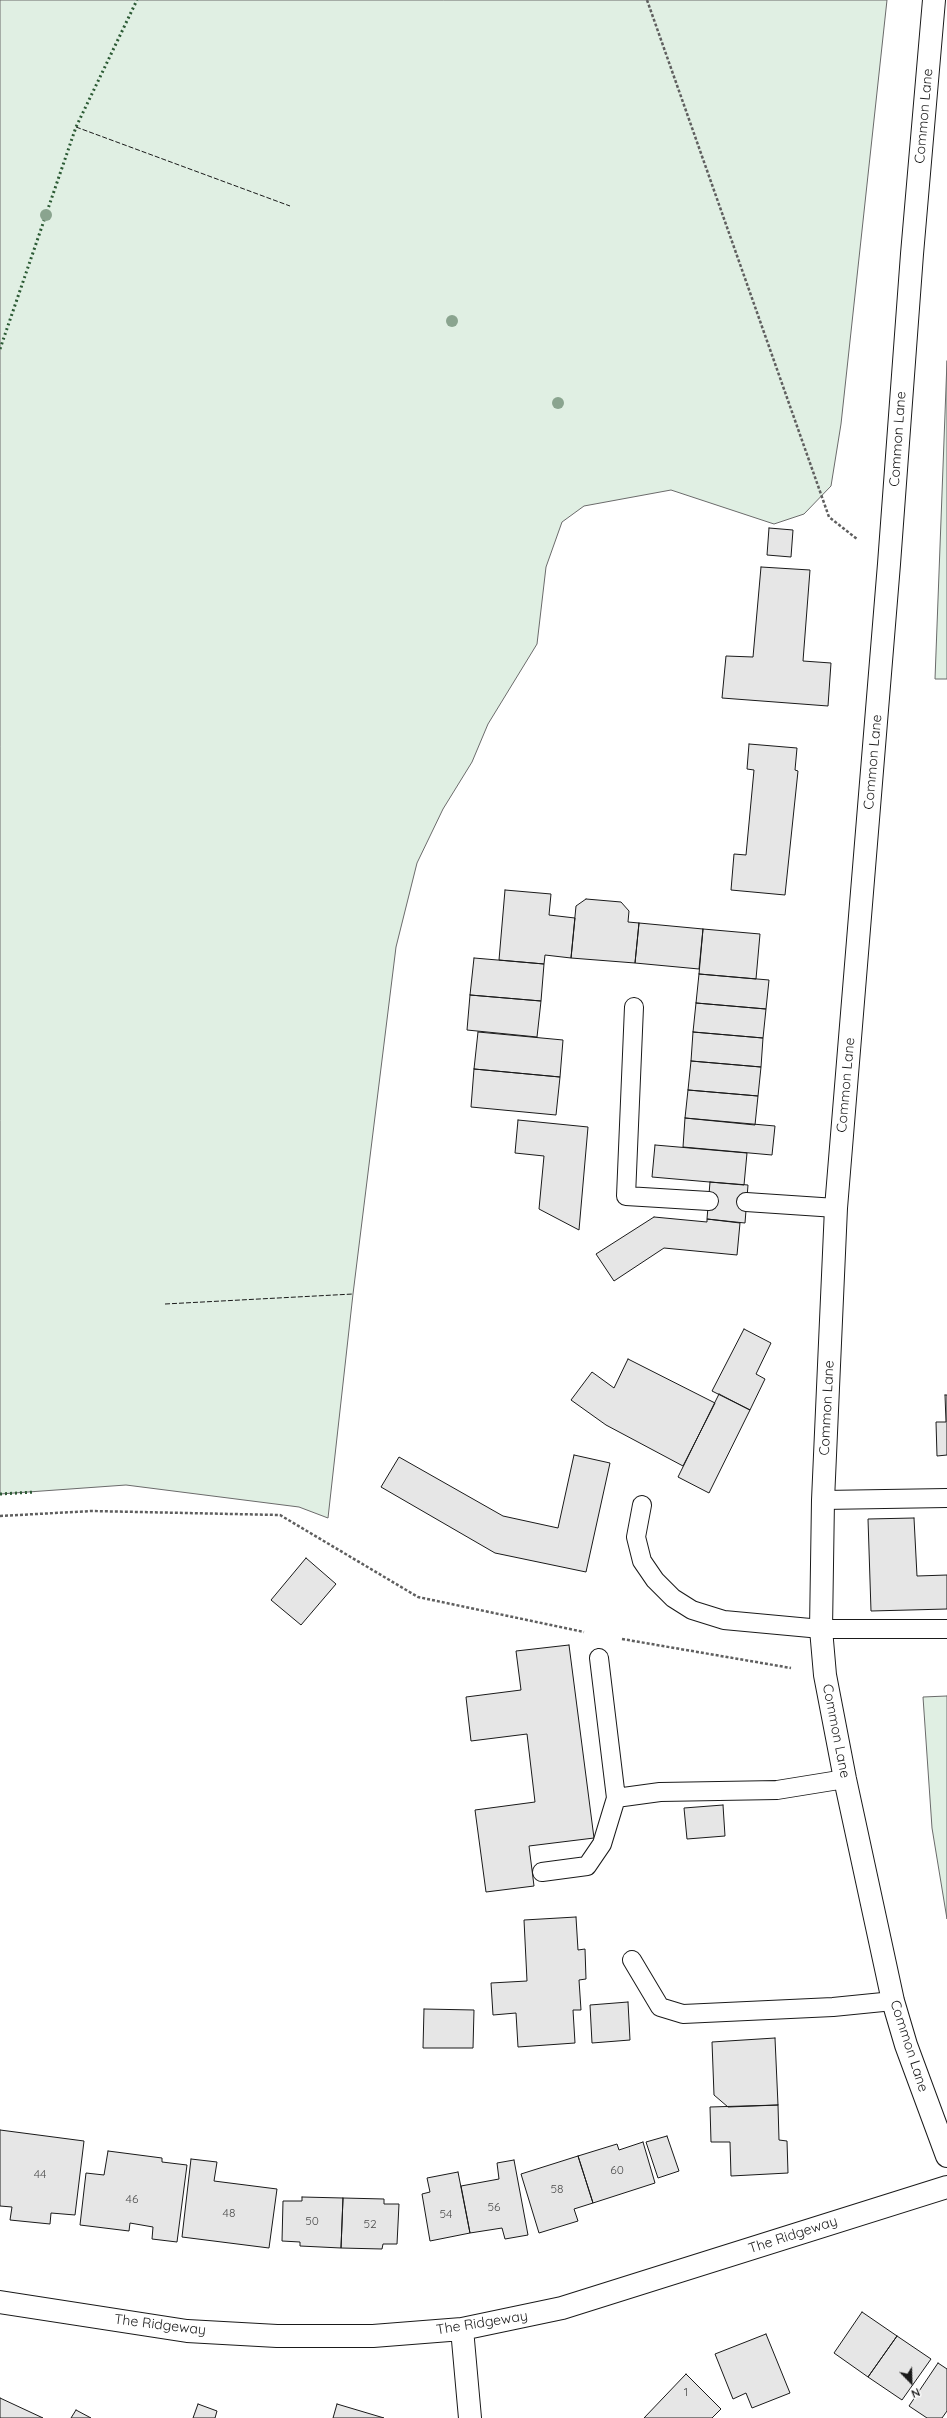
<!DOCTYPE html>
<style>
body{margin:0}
#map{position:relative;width:947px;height:2418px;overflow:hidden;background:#fff;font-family:Quicksand,sans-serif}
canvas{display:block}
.north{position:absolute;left:891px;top:2362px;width:40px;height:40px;-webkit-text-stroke:3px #fff;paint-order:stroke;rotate:157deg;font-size:11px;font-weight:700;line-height:16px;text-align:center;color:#1a1a1a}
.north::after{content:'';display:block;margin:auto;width:14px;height:18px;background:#1a1a1a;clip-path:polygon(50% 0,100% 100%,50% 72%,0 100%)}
</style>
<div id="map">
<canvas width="947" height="2418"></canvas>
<div class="north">N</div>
</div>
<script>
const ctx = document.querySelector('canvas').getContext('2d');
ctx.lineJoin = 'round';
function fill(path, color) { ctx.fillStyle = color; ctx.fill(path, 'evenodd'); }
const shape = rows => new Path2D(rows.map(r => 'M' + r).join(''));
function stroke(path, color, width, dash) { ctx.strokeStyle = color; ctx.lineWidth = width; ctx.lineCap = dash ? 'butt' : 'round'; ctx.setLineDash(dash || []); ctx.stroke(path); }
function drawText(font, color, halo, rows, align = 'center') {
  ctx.font = font + ' Quicksand,sans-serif'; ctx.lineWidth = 3; ctx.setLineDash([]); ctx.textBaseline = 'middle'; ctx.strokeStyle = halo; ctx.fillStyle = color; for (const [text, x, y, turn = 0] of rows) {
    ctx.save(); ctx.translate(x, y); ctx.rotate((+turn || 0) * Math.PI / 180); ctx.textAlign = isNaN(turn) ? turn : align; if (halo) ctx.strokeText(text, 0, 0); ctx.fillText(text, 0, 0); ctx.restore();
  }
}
const green = shape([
 [0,0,887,0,841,424,831,486,804,514,774,524,671,490,584,506,562,522,546,567,537,644,488,724,472,762,443,809,417,863,396,947,353,1294,328,1518,299,1507,126,1485,0,1494,0,0],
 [947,361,947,679,935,679,947,361],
 [947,1696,947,1919,932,1828,923,1697,947,1696]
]);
fill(green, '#e0efe3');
stroke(green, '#6a6a6a', 1);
const building = shape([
 [769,528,793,530,791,557,767,555,769,528],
 [761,567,810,570,803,661,831,663,828,706,722,698,726,656,753,657,761,567],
 [749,744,797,748,795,770,798,771,785,895,731,890,734,854,746,855,754,770,747,769,749,744],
 [505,890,551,894,549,915,575,918,571,958,545,955,544,964,499,960,505,890],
 [586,899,621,902,629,911,628,922,639,923,635,963,571,958,576,906,586,899],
 [639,923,703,929,699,969,635,963,639,923],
 [703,929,760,934,756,979,699,974,703,929],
 [474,958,544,964,541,1001,470,995,474,958],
 [699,974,769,980,766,1009,696,1003,699,974],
 [470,995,541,1001,537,1037,467,1030,470,995],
 [696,1003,766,1009,763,1038,693,1032,696,1003],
 [478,1032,563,1040,560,1077,474,1069,478,1032],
 [693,1032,763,1038,761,1067,691,1061,693,1032],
 [691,1061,761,1067,758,1096,688,1090,691,1061],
 [474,1069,560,1077,556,1115,471,1107,474,1069],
 [688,1090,758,1096,755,1125,685,1118,688,1090],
 [685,1118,775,1126,772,1155,683,1147,685,1118],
 [518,1120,588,1127,579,1230,539,1209,544,1156,515,1153,518,1120],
 [655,1145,747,1153,744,1185,652,1177,655,1145],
 [710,1182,748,1185,745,1223,707,1219,710,1182],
 [654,1217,707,1222,707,1219,740,1223,737,1255,664,1248,614,1281,596,1254,654,1217],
 [744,1329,771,1343,756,1374,765,1379,750,1410,712,1391,744,1329],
 [628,1359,715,1403,683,1466,606,1425,571,1400,592,1372,614,1388,628,1359],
 [719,1394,750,1410,709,1493,678,1477,719,1394],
 [945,1395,947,1395,947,1455,937,1456,936,1422,946,1422,945,1395],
 [574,1455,610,1463,586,1572,495,1553,381,1487,399,1457,503,1516,558,1528,574,1455],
 [914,1518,917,1576,947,1575,947,1609,871,1611,868,1519,914,1518],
 [306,1558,336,1584,301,1625,271,1600,306,1558],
 [569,1645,594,1838,529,1846,534,1886,486,1892,475,1810,535,1802,527,1734,471,1741,466,1697,521,1690,516,1651,569,1645],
 [723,1805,725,1836,687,1839,684,1808,723,1805],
 [576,1917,578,1950,585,1949,586,1979,579,1980,581,2010,573,2010,575,2043,518,2047,516,2013,493,2015,491,1983,527,1981,524,1920,576,1917],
 [628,2002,630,2040,592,2043,590,2005,628,2002],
 [424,2009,474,2010,473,2048,423,2048,424,2009],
 [775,2038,778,2105,728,2107,714,2095,712,2042,775,2038],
 [778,2105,779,2140,787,2141,788,2173,731,2176,730,2142,711,2142,710,2107,778,2105],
 [0,2130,84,2141,75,2215,51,2213,50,2224,10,2220,12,2207,0,2206,0,2130],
 [667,2136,679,2171,658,2178,646,2142,667,2136],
 [643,2142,655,2183,593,2203,578,2156,617,2144,619,2150,643,2142],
 [108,2151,162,2158,162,2162,187,2165,177,2242,152,2239,153,2227,130,2223,129,2231,80,2225,86,2173,104,2175,108,2151],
 [578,2156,593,2203,574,2209,578,2221,539,2233,521,2174,578,2156],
 [191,2159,217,2162,214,2181,277,2189,269,2248,182,2237,191,2159],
 [514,2160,528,2235,505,2239,502,2228,470,2233,461,2186,499,2179,497,2163,514,2160],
 [458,2172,470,2233,430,2241,422,2194,430,2192,427,2178,458,2172],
 [302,2197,343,2198,341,2248,300,2246,300,2242,282,2241,283,2201,302,2201,302,2197],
 [343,2198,384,2199,384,2204,399,2204,397,2244,383,2244,382,2249,341,2248,343,2198],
 [862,2312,897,2336,868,2377,834,2353,862,2312],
 [766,2334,790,2393,752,2408,746,2393,733,2399,715,2354,766,2334],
 [897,2336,931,2359,902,2400,868,2377,897,2336],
 [938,2363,947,2369,947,2411,942,2418,927,2418,909,2406,938,2363],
 [686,2374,721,2409,712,2418,644,2418,686,2374],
 [0,2398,43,2418,0,2418,0,2398],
 [198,2404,217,2411,215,2418,193,2418,198,2404],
 [337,2404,384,2418,333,2418,337,2404],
 [76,2410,91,2418,71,2418,76,2410]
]);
fill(building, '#e6e6e6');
stroke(building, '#1a1a1a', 1);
const service = shape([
 [634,1007,626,1196,709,1201],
 [746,1202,836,1208],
 [823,1500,947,1498],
 [642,1505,636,1537,642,1561,655,1580,673,1598,692,1610,724,1620,821,1629,947,1629],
 [616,1798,660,1792,777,1790,845,1779],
 [542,1872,587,1866,602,1844,616,1798,599,1658],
 [632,1960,660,2007,683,2014,833,2007,893,2001]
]);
const minor = shape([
 [934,0,912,254,889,564,836,1208,823,1500,821,1629,825,1675,845,1779,893,2001,906,2045,947,2156],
 [0,2302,187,2331,277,2336,373,2336,462,2329,562,2308,947,2187],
 [462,2329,470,2418]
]);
stroke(service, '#1a1a1a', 20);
stroke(minor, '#1a1a1a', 24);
stroke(shape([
 [647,0,829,517,857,539],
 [0,1516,92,1511,280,1515,418,1597,584,1632],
 [622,1639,791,1668]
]), '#5f5f5f', 2.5, [3, 2]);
stroke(service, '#fff', 18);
stroke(minor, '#fff', 22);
stroke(shape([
 [0,349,76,127,137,0],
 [0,1494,35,1492]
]), '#2b5a34', 3, [2, 3]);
stroke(shape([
 [76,127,290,206],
 [165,1304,353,1294]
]), '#1a1a1a', 1, [5, 2]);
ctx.fillStyle = '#8aa48f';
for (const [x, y] of [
 [46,215],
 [452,321],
 [558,403]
]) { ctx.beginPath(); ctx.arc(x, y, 6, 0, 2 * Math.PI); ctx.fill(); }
drawText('12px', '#4d4d4d', null, [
 ["60",617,2170],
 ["44",40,2174],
 ["58",557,2189],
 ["46",132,2199],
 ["56",494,2207],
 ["48",229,2213],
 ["54",446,2214],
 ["50",312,2221],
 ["52",370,2224],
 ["1",686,2392]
]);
drawText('14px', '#1a1a1a', '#fff', [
 ["Common Lane",924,116,-85],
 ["Common Lane",898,439,-86],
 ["Common Lane",873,762,-85],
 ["Common Lane",846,1085,-85],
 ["Common Lane",827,1408,-87],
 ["Common Lane",836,1731,79],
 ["Common Lane",909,2046,72],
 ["The Ridgeway",793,2235,-18],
 ["The Ridgeway",482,2323,-9],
 ["The Ridgeway",160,2325,7]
]);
</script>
